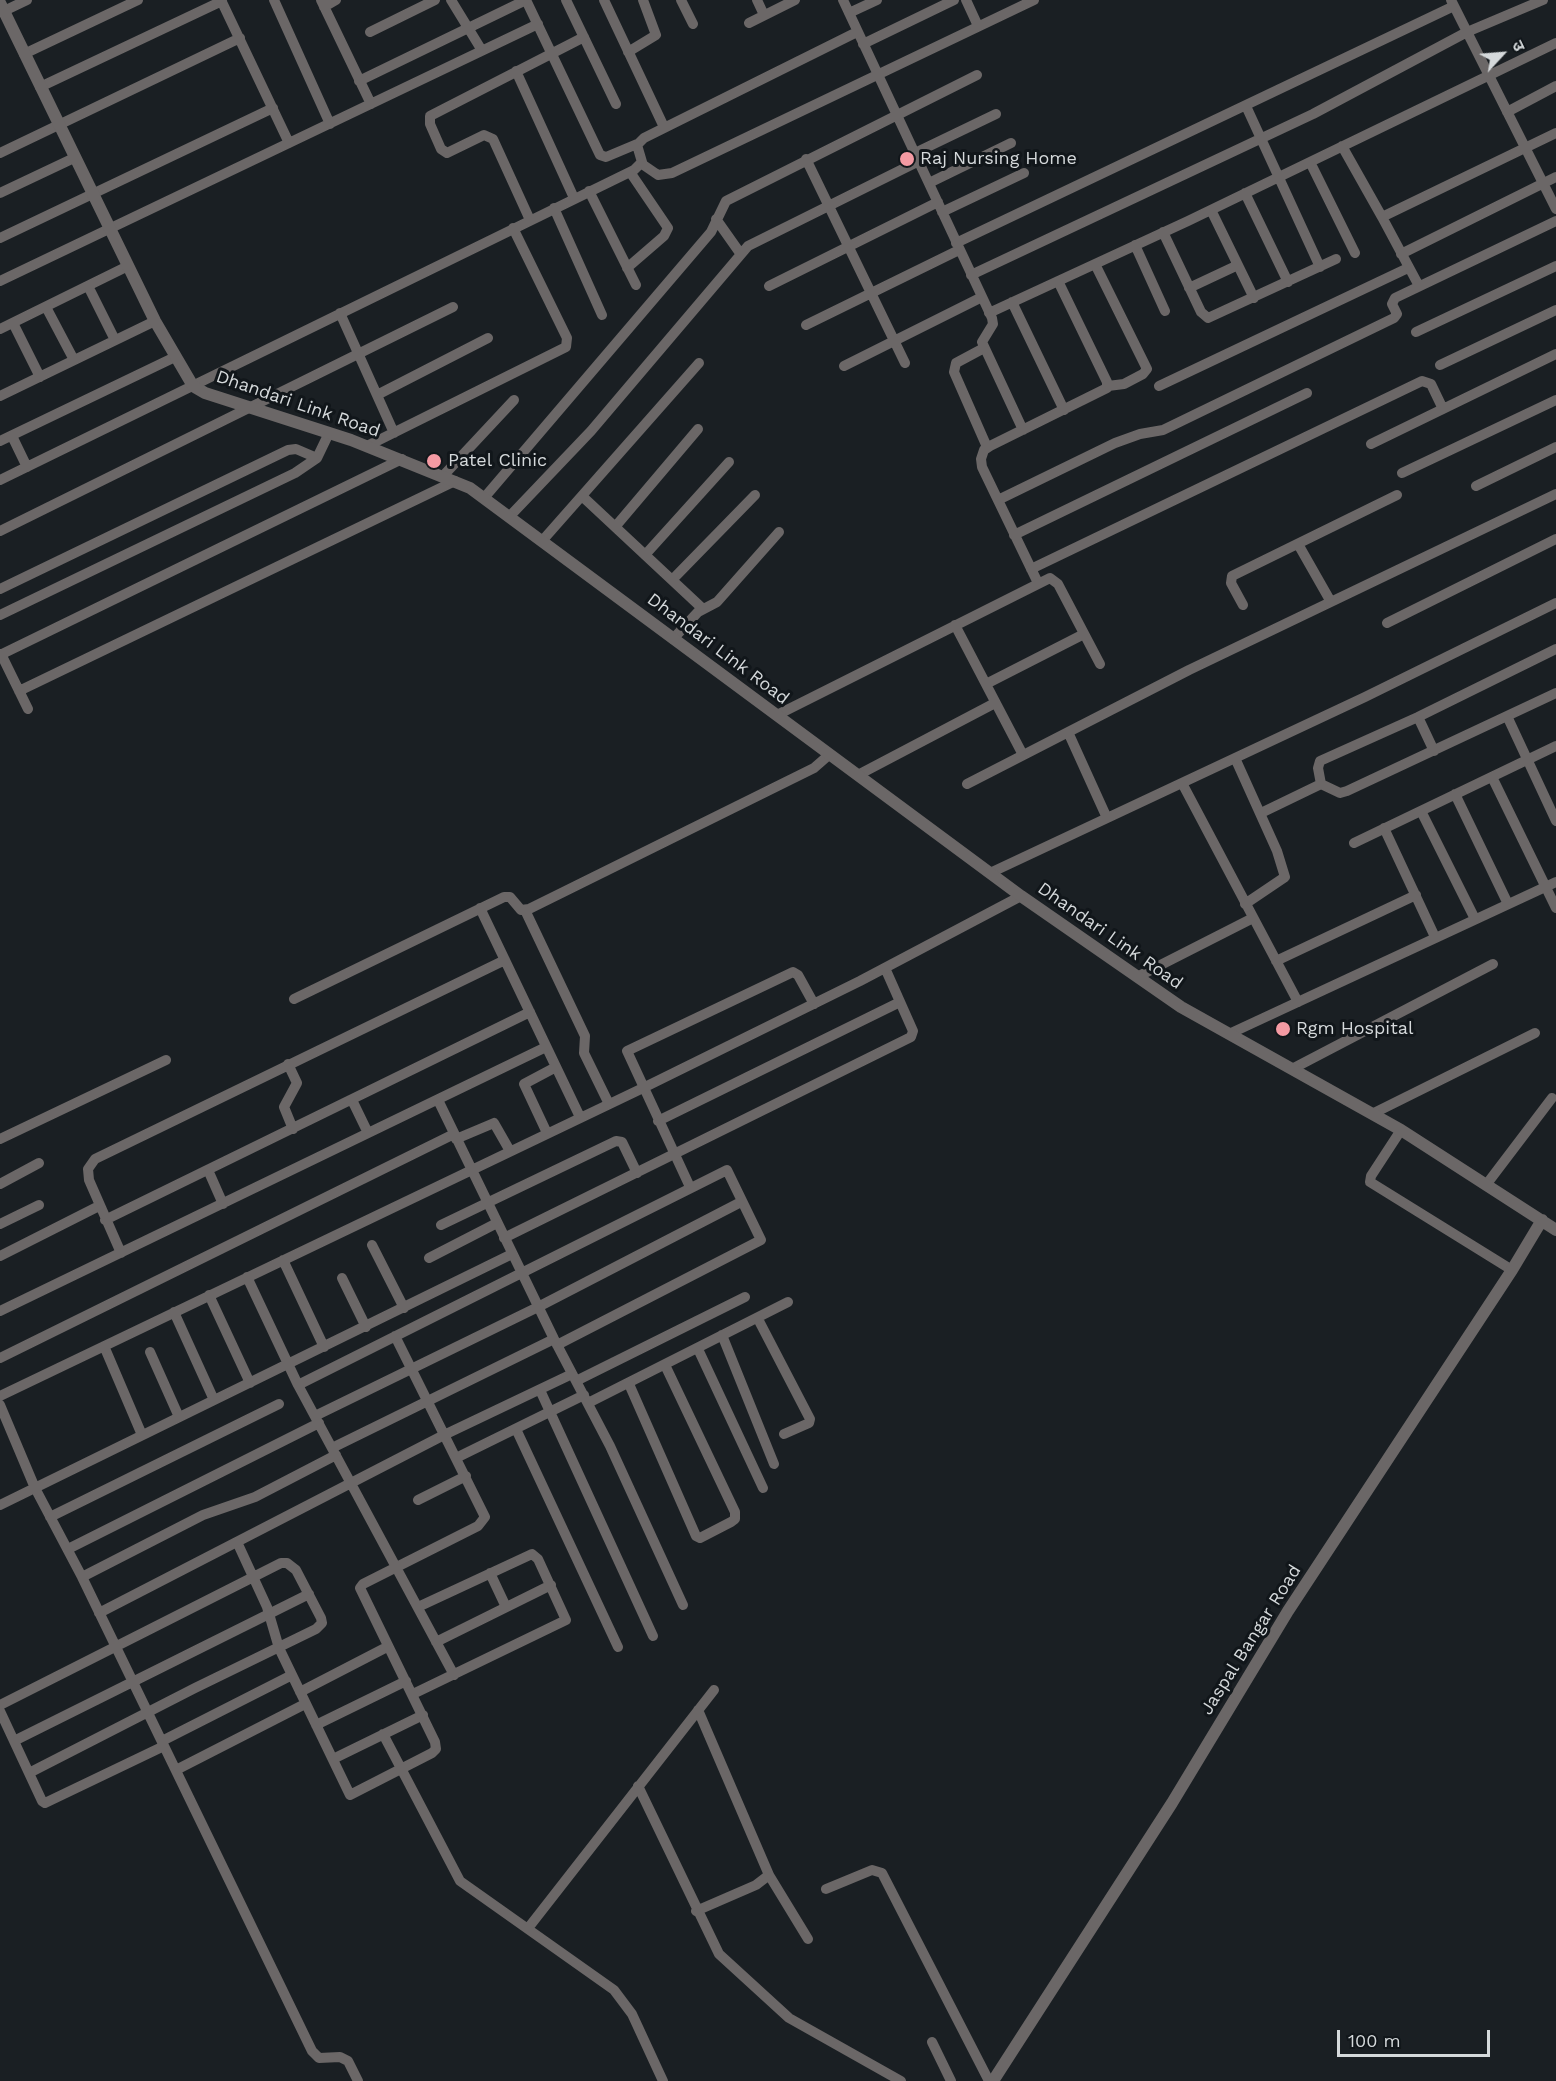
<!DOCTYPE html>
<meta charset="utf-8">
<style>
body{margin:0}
#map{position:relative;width:1556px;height:2081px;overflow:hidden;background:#1a1f23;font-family:"Work Sans","Noto Sans Devanagari",sans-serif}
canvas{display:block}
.north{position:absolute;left:1472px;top:24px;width:60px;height:60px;-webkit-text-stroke:4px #11161a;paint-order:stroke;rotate:64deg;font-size:16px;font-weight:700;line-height:24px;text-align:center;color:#d5d9db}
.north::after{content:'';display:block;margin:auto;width:21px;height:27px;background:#d5d9db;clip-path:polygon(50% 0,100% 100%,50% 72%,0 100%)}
.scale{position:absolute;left:1337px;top:2030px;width:153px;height:27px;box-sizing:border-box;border:3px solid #d5d9db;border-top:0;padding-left:8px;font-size:18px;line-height:21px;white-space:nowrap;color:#d5d9db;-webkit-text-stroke:4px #11161a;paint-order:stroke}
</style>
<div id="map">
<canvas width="1556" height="2081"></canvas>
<div class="north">उ</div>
<div class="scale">100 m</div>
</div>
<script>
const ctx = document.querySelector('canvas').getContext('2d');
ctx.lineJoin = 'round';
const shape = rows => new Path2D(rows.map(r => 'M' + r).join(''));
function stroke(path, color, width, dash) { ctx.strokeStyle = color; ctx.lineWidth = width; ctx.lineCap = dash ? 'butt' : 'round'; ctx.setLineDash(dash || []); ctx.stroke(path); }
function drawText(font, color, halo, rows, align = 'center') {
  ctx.font = font + ' "Work Sans",sans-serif'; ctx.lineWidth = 6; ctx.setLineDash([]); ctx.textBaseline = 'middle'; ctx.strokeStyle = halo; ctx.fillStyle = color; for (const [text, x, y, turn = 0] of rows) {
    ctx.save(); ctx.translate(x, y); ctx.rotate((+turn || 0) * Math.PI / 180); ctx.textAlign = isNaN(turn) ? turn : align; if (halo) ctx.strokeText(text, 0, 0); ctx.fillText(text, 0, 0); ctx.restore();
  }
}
stroke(shape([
 [221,0,289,143],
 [274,0,330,124],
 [321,0,371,104],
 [451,0,481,49],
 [526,0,600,155,606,157,637,144],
 [566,0,616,104],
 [604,0,664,127],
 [681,0,693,24],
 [757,0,764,15],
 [843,0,992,318,993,324,982,342,1023,430],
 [966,0,978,26],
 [1451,0,1556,209],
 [324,7,336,0],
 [4,11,27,0],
 [849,13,877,0],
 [749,23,795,0],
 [370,32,435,0],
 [863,44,954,0],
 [628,52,656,35,643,0],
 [24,54,138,0],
 [516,71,574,198],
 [359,81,526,0],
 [40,87,222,1],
 [1246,106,1320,267],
 [1507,112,1556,86],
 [1342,146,1382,217,1556,133],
 [0,153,240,38],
 [915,153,996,114],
 [806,159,905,363],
 [1310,162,1355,253],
 [642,164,658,175,672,173,1034,0],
 [929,183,1011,143],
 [589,191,636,285],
 [0,193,74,158],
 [1245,193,1288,282],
 [554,208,602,315],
 [1211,210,1254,298],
 [942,212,1024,173],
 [1382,217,1419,286],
 [716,219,740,253],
 [530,220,493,139,484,135,447,153,441,149,430,124,430,116,584,37],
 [1163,232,1201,312,1208,318,1336,259],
 [0,238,273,108],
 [956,243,1454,6],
 [1135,245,1165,311],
 [1401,254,1556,177],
 [1095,264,1147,369,1143,374,1124,384,1108,386],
 [627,268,664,236,668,228,630,172],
 [971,275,1313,114,1467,32,1543,0],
 [0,281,538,24],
 [88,286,115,340],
 [769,286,938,202],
 [1189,288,1238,265],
 [1012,302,1064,410],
 [46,307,74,360],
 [340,313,394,433],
 [989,313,1188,221,1556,43],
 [13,323,40,377],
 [806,325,959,250],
 [0,329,128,266],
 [1416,332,1556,266],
 [984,348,956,363,954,372,987,447],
 [1440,365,1556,310],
 [844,366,982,297],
 [1159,386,1408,268],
 [377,395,488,338],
 [0,396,155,321],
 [12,436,27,467],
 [0,441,175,357],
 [1371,444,1556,354],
 [367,446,566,347,567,338,513,228],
 [1402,473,1556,400],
 [443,476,514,400],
 [0,480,634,170,642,162,637,145,644,138,857,32],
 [1476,486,1556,447],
 [582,496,703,609],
 [484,498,711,232,726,201,977,75],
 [998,500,1115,443,1140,434,1163,430,1394,318,1397,314,1392,304,1395,298,1556,221],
 [509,517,591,431,748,246,919,161],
 [615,527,698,429],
 [0,531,453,307],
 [1014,535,1307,393],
 [542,541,699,363],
 [1298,544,1331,602],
 [645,555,729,462],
 [1031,569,1422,381,1431,384,1443,409],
 [672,580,755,495],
 [1038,583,982,467,981,459,984,450,990,446,1107,388,1107,382,1058,281],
 [0,589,288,450,296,449,317,458],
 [1243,605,1231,583,1232,576,1397,495],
 [0,615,295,473,317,458,329,433],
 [1387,623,1556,539],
 [955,625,1023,755],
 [673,639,698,612,717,602,779,532],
 [1,654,28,709],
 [0,655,402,459],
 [986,684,1084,634],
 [19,691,455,481],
 [777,715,1050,578,1058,584,1100,664],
 [1507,716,1556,821],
 [1418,717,1434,751],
 [1068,732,1107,818],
 [1235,758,1277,851,1285,877,1245,904],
 [858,775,995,703],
 [1492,777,1556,908],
 [1182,783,1298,1002],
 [967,784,1189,670,1556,494],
 [1321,784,1318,768,1320,761,1418,717,1556,649],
 [1455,794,1508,904],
 [1421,811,1475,919],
 [1261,813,1321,784,1340,793,1347,791,1556,693],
 [1384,828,1435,937],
 [1354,843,1556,746],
 [990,873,1365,697,1556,603],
 [480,908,580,1117],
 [525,910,585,1036,584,1053,609,1104],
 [1276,961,1416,895],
 [1137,977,1253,918],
 [294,999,504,897,510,897,521,910,529,909,814,768,830,754],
 [1229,1034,1556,882],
 [288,1064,297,1083,284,1107,293,1129],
 [1292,1069,1493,964],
 [352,1100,368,1133],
 [438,1100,554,1339,610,1446,683,1605],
 [1372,1114,1535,1033],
 [658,1121,900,1002],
 [1401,1130,1371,1176,1370,1182,1512,1270],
 [547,1133,524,1084,556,1067],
 [0,1139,166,1060],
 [456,1139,494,1123,510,1151],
 [208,1170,223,1204],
 [0,1184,39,1163],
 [1486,1185,1552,1098],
 [690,1187,627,1051,793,972,798,975,814,1004],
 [105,1220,530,1012],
 [0,1224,39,1205],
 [441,1225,616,1141,622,1142,637,1173],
 [504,1238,911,1037,913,1031,885,968],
 [372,1245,404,1308],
 [121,1253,89,1180,88,1169,95,1159,505,960],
 [0,1256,99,1206],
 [429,1258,497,1223],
 [283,1260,324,1347],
 [247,1277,298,1385,454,1675],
 [342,1278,366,1327],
 [209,1295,250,1383],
 [0,1311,546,1047],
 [174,1312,214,1400],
 [758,1319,810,1419,809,1423,784,1434],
 [722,1335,774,1464],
 [104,1346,142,1435],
 [698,1349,763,1488],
 [150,1352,179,1417],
 [0,1358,454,1134],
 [576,1381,745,1297],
 [629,1384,696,1536,700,1538,731,1522,735,1519,735,1512,665,1365],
 [298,1385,727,1170,761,1240,557,1345],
 [540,1390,653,1636],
 [0,1396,643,1088,860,981,1021,896],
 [588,1403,788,1302],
 [0,1405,35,1488,82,1577,312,2051,319,2058,340,2057,348,2061,358,2081],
 [315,1416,538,1307,741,1202],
 [516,1429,618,1647],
 [332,1448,554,1339],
 [456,1458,584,1395],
 [418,1500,466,1476],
 [0,1505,512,1254],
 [50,1517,279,1404],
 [237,1542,267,1607,279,1648,350,1795,432,1753,436,1749,435,1742,360,1588,363,1584,478,1526,485,1517,395,1336],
 [68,1549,319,1423],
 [490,1573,506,1607],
 [82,1577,203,1515,255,1497,336,1455],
 [99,1613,444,1435,572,1374],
 [436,1642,551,1585],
 [300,1692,387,1647],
 [413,1694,566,1620,538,1559,532,1554,418,1607],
 [0,1705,281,1563,287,1563,296,1570,321,1618,322,1623,316,1629,195,1688,29,1773],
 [0,1711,42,1801,45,1803,164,1746],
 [316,1725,406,1681],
 [383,1734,460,1881,614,1990,632,2014,663,2081],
 [14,1741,309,1594],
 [162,1741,292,1675],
 [333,1759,423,1715],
 [176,1770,305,1704],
 [638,1786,719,1954,789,2018,901,2081],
 [769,1875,808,1939],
 [826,1889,872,1870,882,1873,989,2081],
 [696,1911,756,1885,769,1875,698,1710],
 [529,1927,714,1690],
 [932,2042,951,2081]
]), '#6b6767', 10);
stroke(shape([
 [0,3,155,321,193,386,205,393,351,440,470,488,1021,896,1181,1007,1401,1130,1556,1230],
 [993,2081,1172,1803,1288,1611,1512,1270,1542,1220]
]), '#6b6767', 12);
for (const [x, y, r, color] of [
 [907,159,8,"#f49aa3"],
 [434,461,8,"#f49aa3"],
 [1283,1029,8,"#f49aa3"]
]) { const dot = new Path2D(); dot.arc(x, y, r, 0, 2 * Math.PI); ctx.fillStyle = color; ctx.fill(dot); stroke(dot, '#11161a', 2); }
drawText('18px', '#d5d9db', '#11161a', [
 ["Raj Nursing Home",920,159],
 ["Patel Clinic",448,461],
 ["Rgm Hospital",1296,1029]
], 'left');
drawText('18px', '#d5d9db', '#11161a', [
 ["Dhandari Link Road",298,404,19],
 ["Dhandari Link Road",718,649,37],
 ["Dhandari Link Road",1110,936,35],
 ["Jaspal Bangar Road",1251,1640,-58]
]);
</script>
